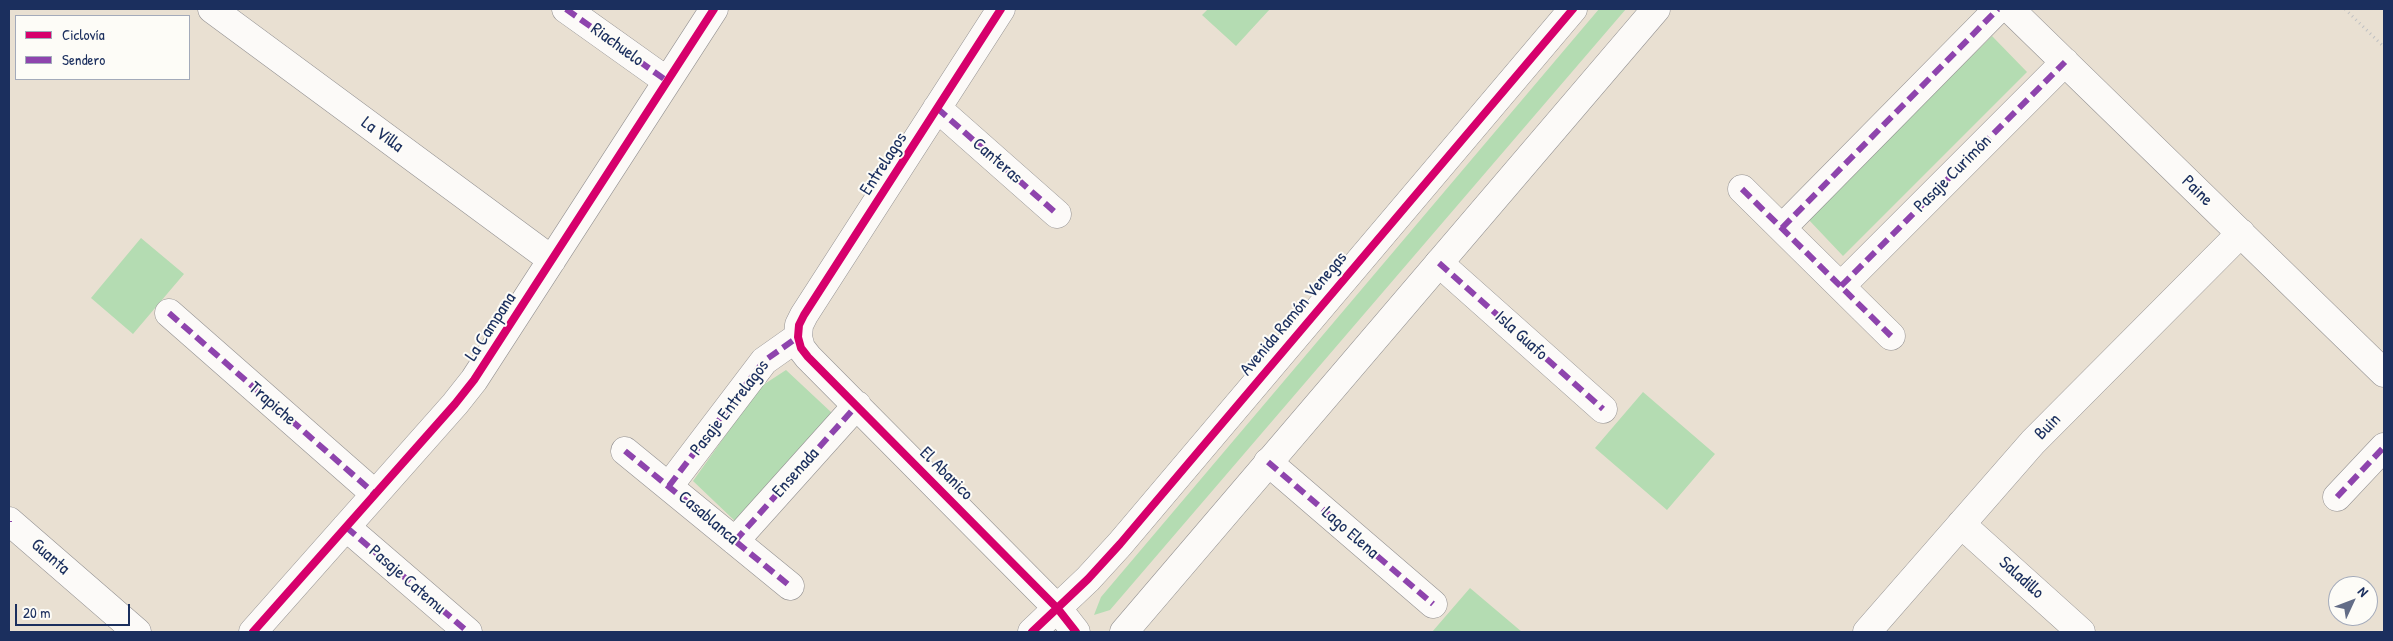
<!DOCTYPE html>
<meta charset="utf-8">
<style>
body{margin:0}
#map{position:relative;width:2393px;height:641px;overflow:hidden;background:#e9e0d2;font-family:"Patrick Hand",sans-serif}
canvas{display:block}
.frame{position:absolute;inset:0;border:10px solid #1b2f5e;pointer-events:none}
.legend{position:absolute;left:15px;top:15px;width:175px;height:65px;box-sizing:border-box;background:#fdfcf7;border:1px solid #a3aaba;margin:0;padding:6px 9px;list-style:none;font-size:15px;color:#1b2f5e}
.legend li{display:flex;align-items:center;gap:10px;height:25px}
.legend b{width:25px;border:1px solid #a3aaba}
.north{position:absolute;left:2328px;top:576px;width:50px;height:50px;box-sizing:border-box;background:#fdfcf7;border:1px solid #a3aaba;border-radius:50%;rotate:47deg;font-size:14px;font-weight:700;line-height:20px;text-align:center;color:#1b2f5e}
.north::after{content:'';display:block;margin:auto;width:18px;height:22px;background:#636d87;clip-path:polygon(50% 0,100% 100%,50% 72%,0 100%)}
.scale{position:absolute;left:15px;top:604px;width:115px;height:22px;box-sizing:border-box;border:2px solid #1b2f5e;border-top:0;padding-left:6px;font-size:15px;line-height:18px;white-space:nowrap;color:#1b2f5e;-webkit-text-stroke:4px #fdfcf7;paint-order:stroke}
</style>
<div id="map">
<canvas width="2393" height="641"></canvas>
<div class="frame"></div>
<ul class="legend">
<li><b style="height:6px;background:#d6006c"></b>Ciclovía</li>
<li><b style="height:6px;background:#8e44ad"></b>Sendero</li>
</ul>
<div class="north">N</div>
<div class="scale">20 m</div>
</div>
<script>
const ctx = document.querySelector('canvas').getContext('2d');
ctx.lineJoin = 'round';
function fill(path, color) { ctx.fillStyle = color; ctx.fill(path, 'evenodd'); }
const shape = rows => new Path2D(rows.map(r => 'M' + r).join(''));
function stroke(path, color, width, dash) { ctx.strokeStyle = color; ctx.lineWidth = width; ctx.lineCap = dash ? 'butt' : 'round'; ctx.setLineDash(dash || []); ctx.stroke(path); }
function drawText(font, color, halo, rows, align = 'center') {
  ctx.font = font + ' "Patrick Hand",sans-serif'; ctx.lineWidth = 4; ctx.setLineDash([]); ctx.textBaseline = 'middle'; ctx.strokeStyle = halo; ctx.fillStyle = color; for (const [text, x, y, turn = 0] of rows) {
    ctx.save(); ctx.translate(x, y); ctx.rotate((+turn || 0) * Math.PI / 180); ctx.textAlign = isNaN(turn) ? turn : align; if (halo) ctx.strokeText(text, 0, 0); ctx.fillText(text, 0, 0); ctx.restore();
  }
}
fill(shape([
 [1208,9,1270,9,1236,46,1202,15],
 [1599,9,1626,9,1110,610,1094,615,1101,597],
 [1992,36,2027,72,1843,256,1808,219],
 [141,238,184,274,133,334,91,298],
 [786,370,832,413,736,522,693,481,760,387],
 [1643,392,1715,454,1667,510,1595,448],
 [1470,588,1522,632,1432,632]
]), '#b4dcb2');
const minor = shape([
 [212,9,552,260],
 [566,9,667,81],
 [1001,9,804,315,799,325,798,337,801,348,808,357,1058,609,1076,632],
 [2010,9,2384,373],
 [937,108,1057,214],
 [1742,189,1891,336],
 [1782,228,1998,9],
 [1439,263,1603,409],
 [1841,286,2065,62],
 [169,313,375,494],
 [625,451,790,586],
 [1268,462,1433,604],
 [669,486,764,361,798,337],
 [2337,497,2384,447],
 [9,521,137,632],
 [1961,524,2081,632],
 [346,527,468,632],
 [735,541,857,405],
 [253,632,455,404,474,380,714,9],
 [1867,632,2033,442,2241,233]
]);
const tertiary = shape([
 [1032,632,1088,579,1120,544,1573,9],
 [1124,632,1656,9]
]);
stroke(minor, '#939192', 29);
stroke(tertiary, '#939192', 29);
stroke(shape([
 [2345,9,2384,47]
]), '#bfc0c2', 3, [1, 4]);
stroke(minor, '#fcfaf8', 28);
stroke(tertiary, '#fcfaf8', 28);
stroke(shape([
 [566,9,667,81],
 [937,108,1057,214],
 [1742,189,1891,336],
 [1782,228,1998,9],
 [1439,263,1603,409],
 [1841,286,2065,62],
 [169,313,375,494],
 [625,451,790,586],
 [1268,462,1433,604],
 [669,486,764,361,798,337],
 [2337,497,2384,447],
 [9,522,9,521],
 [346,527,468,632],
 [735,541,857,405]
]), '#8e44ad', 6, [12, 6]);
stroke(shape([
 [1001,9,804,315,799,325,798,337,801,348,808,357,1058,609,1076,632],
 [253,632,455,404,474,380,714,9],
 [1032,632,1088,579,1120,544,1573,9]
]), '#d6006c', 8);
drawText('18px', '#1b2f5e', '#fdfcf7', [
 ["Riachuelo",617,45,36],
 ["La Villa",382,135,36],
 ["Canteras",997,161,41],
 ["Entrelagos",884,164,-57],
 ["Pasaje Curimón",1953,174,-45],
 ["Paine",2197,191,44],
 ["Avenida Ramón Venegas",1294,314,-50],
 ["La Campana",491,327,-57],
 ["Isla Guafo",1521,336,42],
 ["Trapiche",272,404,41],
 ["Pasaje Entrelagos",730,408,-52],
 ["Buin",2048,427,-46],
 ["Ensenada",796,473,-48],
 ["El Abanico",946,474,45],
 ["Casablanca",708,518,40],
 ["Lago Elena",1350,533,41],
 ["Guanta",50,557,41],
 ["Saladillo",2021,578,42],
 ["Pasaje Catemu",407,580,41]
]);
</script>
